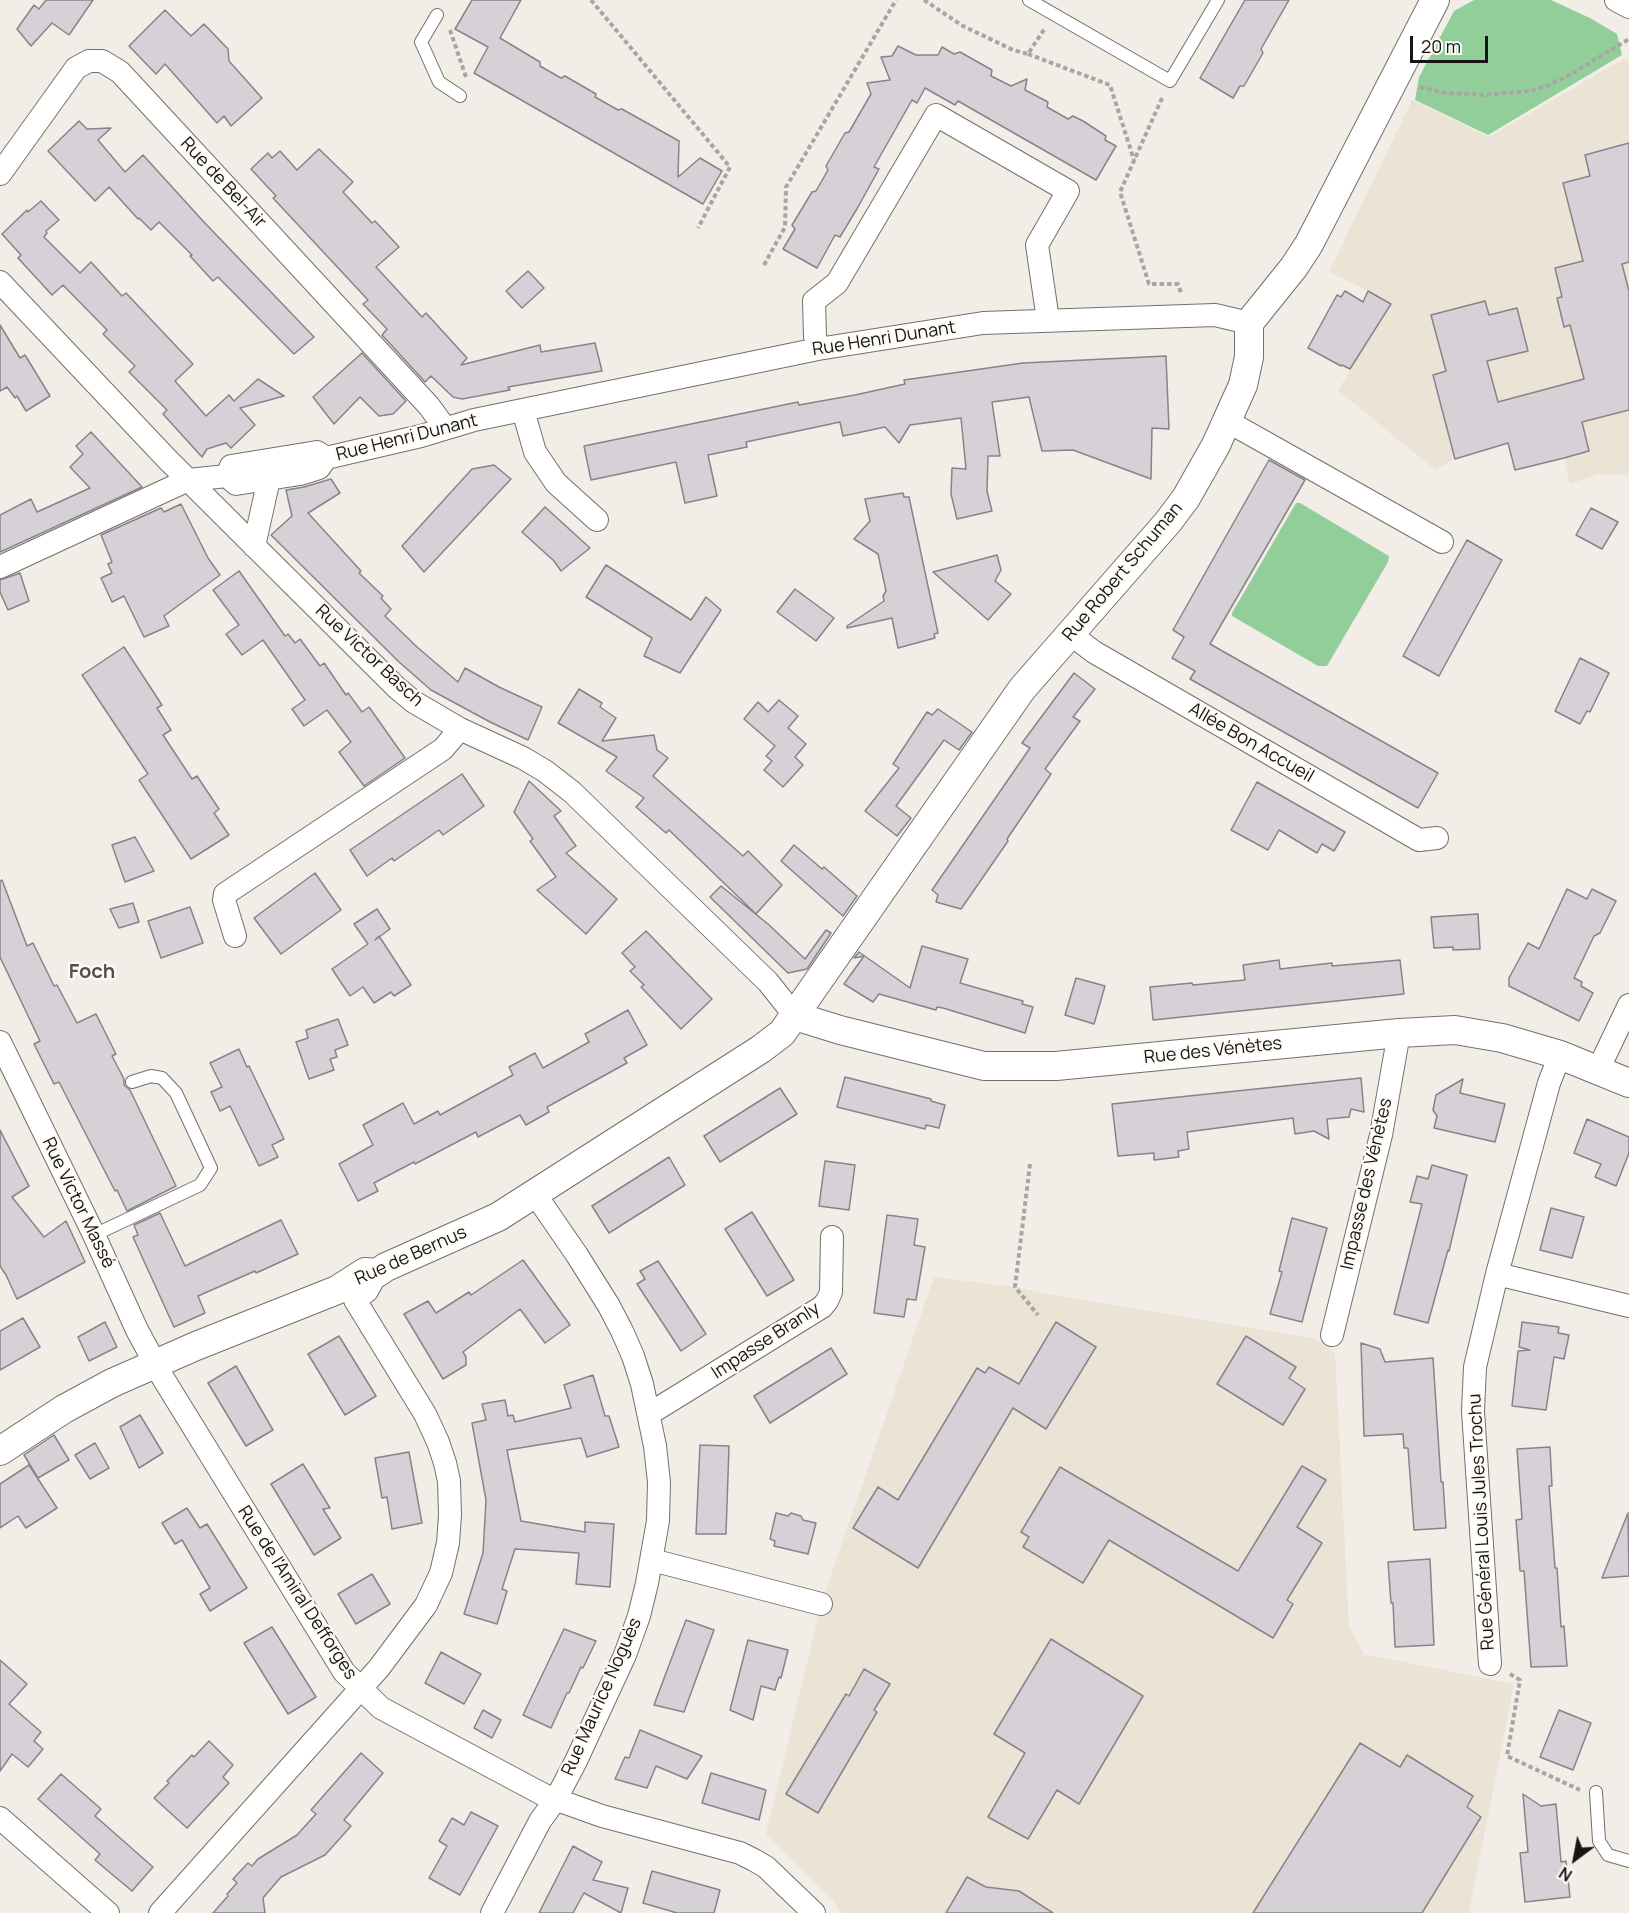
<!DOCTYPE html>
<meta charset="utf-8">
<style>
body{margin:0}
#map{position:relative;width:1629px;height:1913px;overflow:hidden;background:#f2eee7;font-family:Manrope,sans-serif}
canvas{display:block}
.north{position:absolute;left:1545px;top:1829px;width:60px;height:60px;-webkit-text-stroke:4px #fefbf6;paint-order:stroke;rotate:212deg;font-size:16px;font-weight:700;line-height:24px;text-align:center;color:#161513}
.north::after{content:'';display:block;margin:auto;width:21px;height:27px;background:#161513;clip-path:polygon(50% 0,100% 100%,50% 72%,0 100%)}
.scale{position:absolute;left:1410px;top:36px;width:78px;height:27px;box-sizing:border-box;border:3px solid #161513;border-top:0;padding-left:8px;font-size:18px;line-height:21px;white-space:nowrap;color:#161513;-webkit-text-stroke:4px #fefbf6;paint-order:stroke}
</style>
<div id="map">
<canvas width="1629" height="1913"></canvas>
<div class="north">N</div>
<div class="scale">20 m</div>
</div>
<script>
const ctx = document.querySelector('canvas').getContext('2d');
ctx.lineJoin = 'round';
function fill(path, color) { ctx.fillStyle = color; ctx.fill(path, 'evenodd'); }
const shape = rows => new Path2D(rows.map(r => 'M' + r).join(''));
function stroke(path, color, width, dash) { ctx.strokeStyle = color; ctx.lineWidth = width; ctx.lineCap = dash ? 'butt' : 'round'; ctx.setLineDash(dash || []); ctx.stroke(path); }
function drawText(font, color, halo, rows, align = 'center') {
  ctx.font = font + ' Manrope,sans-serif'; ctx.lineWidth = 4.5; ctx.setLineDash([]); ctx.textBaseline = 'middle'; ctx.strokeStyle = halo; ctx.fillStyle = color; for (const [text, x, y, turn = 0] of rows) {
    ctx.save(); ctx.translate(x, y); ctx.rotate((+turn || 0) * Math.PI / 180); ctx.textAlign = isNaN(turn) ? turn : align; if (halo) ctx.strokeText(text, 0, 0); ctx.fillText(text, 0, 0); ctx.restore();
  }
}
fill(shape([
 [1625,58,1629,62,1629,475,1599,474,1570,484,1564,458,1515,470,1508,444,1455,459,1435,470,1338,390,1393,303,1329,272,1412,100,1489,137],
 [934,1277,1015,1287,1054,1295,1316,1339,1335,1353,1349,1627,1364,1654,1514,1684,1469,1913,841,1913,835,1903,766,1834,821,1604]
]), '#ebe3d6');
fill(shape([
 [1474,0,1551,0,1590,18,1617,34,1622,55,1488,135,1415,100,1419,77,1454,11],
 [1296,503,1300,503,1389,556,1388,562,1327,666,1318,666,1232,616,1232,613]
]), '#92ce9a');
const building = shape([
 [46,0,93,0,69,35,52,23,31,46,17,29,34,5,39,9,46,0],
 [472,0,521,0,500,38,540,62,540,66,561,78,565,76,596,94,595,97,618,110,622,109,679,141,678,177,700,158,722,171,703,204,474,73,488,47,455,29,472,0],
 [1245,0,1289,0,1261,49,1263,53,1244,86,1240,86,1233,98,1200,78,1245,0],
 [165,10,191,36,204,24,228,49,229,61,262,98,231,126,224,116,217,123,165,64,156,74,129,46,165,10],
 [898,46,916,55,938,55,942,47,954,54,960,52,992,70,991,76,1011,86,1027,79,1025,90,1048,102,1047,107,1068,119,1073,116,1083,121,1106,136,1105,140,1116,146,1096,180,958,101,955,105,925,88,917,103,912,100,874,167,879,169,858,207,840,237,835,235,817,268,783,249,795,229,792,225,812,192,816,191,828,170,826,166,845,133,849,132,871,94,867,83,890,80,881,57,892,56,898,46],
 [79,121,87,129,111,128,98,140,125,172,143,155,203,221,314,337,294,354,218,277,213,281,190,256,192,255,159,222,151,230,139,218,138,219,109,187,95,201,48,151,79,121],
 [1629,143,1629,262,1622,264,1629,291,1629,410,1582,422,1589,451,1564,458,1515,470,1508,443,1455,459,1433,375,1446,371,1431,315,1485,301,1489,315,1517,308,1528,351,1487,361,1498,402,1584,379,1570,325,1564,327,1557,298,1562,297,1555,268,1583,261,1563,183,1590,176,1585,155,1629,143],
 [319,149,353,182,343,192,372,223,375,221,399,247,376,267,422,317,426,313,467,358,461,365,540,345,541,352,595,343,602,371,508,387,510,390,462,399,453,397,431,376,425,382,382,335,387,329,363,304,368,300,273,198,276,196,251,169,268,153,272,158,280,151,297,170,319,149],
 [41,201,59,220,46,231,47,233,44,237,80,273,91,262,122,296,126,293,193,364,175,381,206,416,229,395,234,401,258,379,284,396,240,408,255,425,231,448,226,443,207,449,202,457,163,414,167,410,129,372,135,366,103,334,107,330,63,285,52,295,18,258,21,255,2,234,27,210,28,212,41,201],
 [528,271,544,288,522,308,506,291,528,271],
 [1345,291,1363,302,1368,291,1391,304,1350,369,1342,365,1341,366,1308,348,1337,295,1341,297,1345,291],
 [0,325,20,358,25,355,50,396,26,411,17,396,15,398,7,387,0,391,0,325],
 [362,353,406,401,393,414,379,416,360,397,334,424,313,397,362,353],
 [1166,356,1169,429,1152,428,1151,479,1073,450,1042,451,1029,397,992,402,1000,456,988,456,987,491,992,511,957,519,951,494,952,468,966,469,961,418,910,425,899,443,885,427,843,436,840,422,746,442,747,447,708,455,717,496,685,503,676,462,591,480,584,446,798,402,799,405,855,395,905,384,904,380,1023,363,1166,356],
 [91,432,142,487,0,552,0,515,31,499,37,512,90,488,70,467,83,454,76,446,91,432],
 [1269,460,1305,480,1210,644,1438,773,1418,808,1190,679,1195,671,1172,658,1184,637,1173,630,1269,460],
 [494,465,511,479,424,572,402,546,472,469,494,465],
 [331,479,340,493,308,513,361,571,359,573,383,596,381,598,391,609,385,616,417,647,458,682,465,668,499,687,542,707,528,740,490,722,431,690,399,662,271,535,292,516,286,490,304,487,331,479],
 [903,493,904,497,909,497,938,633,934,634,935,638,898,648,892,618,847,628,847,626,884,601,883,596,886,591,878,554,854,539,870,521,865,499,903,493],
 [181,504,208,558,220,575,164,616,169,626,144,637,124,596,112,602,101,578,112,573,108,564,112,562,101,535,161,508,164,512,181,504],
 [545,507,590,548,561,571,554,561,522,532,545,507],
 [1591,508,1618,522,1602,549,1576,535,1591,508],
 [1467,540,1502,560,1439,676,1403,656,1467,540],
 [997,555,1001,570,995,581,1011,594,988,620,933,572,997,555],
 [606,565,691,620,706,597,721,610,680,673,644,656,652,638,586,597,606,565],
 [239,571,285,636,288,634,295,643,300,639,320,666,324,663,346,695,348,693,362,712,369,707,405,758,364,786,339,752,351,742,327,710,304,726,292,709,305,700,263,640,242,655,226,634,239,625,213,590,239,571],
 [20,573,29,601,8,610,0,592,0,580,20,573],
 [795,589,834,618,816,641,777,612,795,589],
 [124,647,162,705,157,708,171,730,163,735,192,779,197,776,219,809,214,813,229,835,191,859,139,780,148,774,82,675,124,647],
 [1580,658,1609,673,1590,712,1587,711,1580,724,1555,711,1580,658],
 [1074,673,1095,689,1073,717,1080,721,1045,769,1051,774,1007,839,1008,841,961,909,936,902,938,895,932,890,1030,748,1022,743,1074,673],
 [579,689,602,703,600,707,616,718,602,741,654,735,657,750,668,758,653,776,743,856,748,851,782,885,756,914,669,830,666,833,636,807,644,798,606,771,617,757,558,723,579,689],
 [779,700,798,716,788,728,806,744,795,757,803,765,783,787,764,770,772,761,766,756,775,746,744,719,758,702,768,712,779,700],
 [938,709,972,732,959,750,944,740,896,806,911,818,897,836,865,811,899,768,893,764,927,712,932,715,938,709],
 [462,774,484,806,443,835,439,830,394,861,392,858,367,876,350,850,462,774],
 [529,781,561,811,554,816,576,846,566,853,617,899,586,934,537,890,556,877,530,841,533,839,514,812,529,781],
 [1257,782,1345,832,1334,851,1322,844,1317,853,1279,830,1268,850,1231,830,1257,782],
 [135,837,154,871,125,882,112,845,135,837],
 [794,845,822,869,824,867,857,896,843,916,781,861,794,845],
 [315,873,341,910,281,954,254,918,315,873],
 [2,880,27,946,33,943,54,986,57,985,77,1023,96,1014,116,1054,112,1056,124,1079,124,1085,130,1090,176,1186,127,1211,117,1190,115,1191,59,1082,54,1084,34,1044,40,1041,0,957,0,881,2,880],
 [721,886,768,924,805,959,826,930,831,933,807,969,788,973,710,897,721,886],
 [1567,889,1587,899,1592,889,1616,901,1600,933,1594,936,1574,978,1582,982,1581,986,1593,993,1579,1021,1509,986,1509,978,1528,943,1539,949,1567,889],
 [133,903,139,922,119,928,110,909,133,903],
 [190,907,203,943,161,958,148,921,190,907],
 [377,909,390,929,375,940,379,936,411,985,394,996,391,992,374,1003,363,987,350,996,332,969,368,944,354,924,377,909],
 [1478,914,1480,949,1453,950,1453,947,1434,948,1431,917,1478,914],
 [646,931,712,999,681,1029,641,987,644,985,630,971,635,967,622,953,646,931],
 [922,946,968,959,960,983,1023,1001,1022,1004,1033,1007,1025,1033,943,1008,937,1007,936,1010,879,994,873,1002,844,984,864,956,854,958,859,952,910,988,922,946],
 [1279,960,1280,969,1332,963,1332,966,1400,960,1404,994,1153,1020,1150,987,1192,983,1193,985,1245,980,1243,965,1279,960],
 [1076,978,1105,986,1094,1024,1065,1015,1076,978],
 [628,1010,647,1045,624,1058,627,1063,547,1107,549,1112,526,1125,520,1115,478,1137,476,1132,415,1164,414,1162,374,1183,378,1191,358,1201,339,1164,373,1145,363,1125,403,1103,414,1124,438,1111,440,1115,513,1075,509,1067,535,1053,543,1068,589,1042,585,1034,628,1010],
 [338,1019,348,1045,335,1050,337,1057,330,1059,334,1070,309,1079,296,1042,308,1038,306,1030,338,1019],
 [239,1049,247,1067,249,1066,284,1139,272,1145,278,1157,259,1166,230,1106,220,1111,211,1092,222,1087,210,1063,239,1049],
 [845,1077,931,1099,931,1101,945,1105,939,1128,926,1125,925,1129,837,1107,845,1077],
 [1361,1078,1364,1112,1351,1109,1349,1117,1327,1119,1329,1139,1314,1131,1295,1134,1293,1118,1187,1132,1189,1149,1178,1151,1179,1157,1154,1160,1154,1153,1118,1156,1112,1104,1361,1078],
 [1463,1079,1460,1093,1505,1104,1495,1142,1434,1128,1437,1116,1433,1110,1436,1095,1463,1079],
 [780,1088,797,1114,720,1162,704,1136,780,1088],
 [1587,1119,1629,1137,1629,1153,1616,1186,1595,1177,1601,1164,1574,1153,1587,1119],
 [0,1130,29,1186,12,1197,44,1237,66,1221,85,1262,17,1299,6,1275,0,1266,0,1130],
 [669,1157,685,1185,609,1233,592,1206,669,1157],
 [825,1161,855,1165,849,1210,819,1206,825,1161],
 [1432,1165,1467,1175,1449,1251,1448,1250,1428,1323,1394,1314,1422,1204,1410,1202,1417,1176,1428,1179,1432,1165],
 [1551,1208,1584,1217,1572,1258,1540,1250,1551,1208],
 [752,1212,794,1280,767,1296,725,1229,752,1212],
 [160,1213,185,1266,281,1220,298,1254,256,1273,255,1271,198,1296,205,1313,174,1327,133,1237,138,1235,134,1225,160,1213],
 [887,1215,918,1219,914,1245,925,1247,916,1300,907,1299,904,1317,874,1313,887,1215],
 [1292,1218,1327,1228,1302,1322,1270,1314,1282,1272,1279,1271,1292,1218],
 [523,1260,570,1325,545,1343,520,1309,463,1352,466,1357,466,1365,443,1379,404,1314,428,1301,436,1313,469,1292,471,1295,523,1260],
 [658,1261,706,1334,681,1351,637,1284,645,1279,640,1271,658,1261],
 [23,1318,40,1347,0,1370,0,1331,23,1318],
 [105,1322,117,1347,89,1361,78,1337,105,1322],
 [1056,1322,1096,1347,1046,1429,1013,1408,918,1568,853,1528,878,1487,898,1500,977,1368,985,1373,989,1367,1019,1384,1056,1322],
 [1522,1322,1559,1327,1558,1333,1569,1335,1564,1359,1554,1357,1546,1410,1512,1406,1518,1351,1530,1350,1519,1347,1522,1322],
 [339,1336,376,1396,345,1415,308,1354,339,1336],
 [1246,1336,1296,1367,1289,1378,1305,1389,1283,1425,1217,1384,1246,1336],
 [1361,1343,1380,1349,1385,1362,1433,1358,1441,1482,1443,1482,1446,1528,1414,1530,1408,1448,1404,1448,1403,1434,1364,1436,1361,1343],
 [831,1348,847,1374,770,1423,754,1396,831,1348],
 [236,1366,273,1430,246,1446,208,1383,236,1366],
 [593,1375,605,1416,609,1416,619,1447,587,1457,581,1438,507,1450,521,1521,585,1532,585,1522,614,1524,610,1587,576,1584,579,1553,515,1549,502,1589,507,1591,497,1624,464,1614,483,1553,486,1500,472,1423,486,1420,482,1404,505,1400,508,1416,513,1415,515,1422,571,1408,564,1385,593,1375],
 [140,1415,163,1453,139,1468,120,1427,140,1415],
 [54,1435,69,1460,38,1478,24,1455,54,1435],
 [95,1443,109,1468,90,1479,75,1455,95,1443],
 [700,1445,729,1446,726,1534,696,1534,700,1445],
 [1550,1447,1552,1486,1549,1486,1555,1568,1557,1568,1561,1627,1564,1626,1567,1666,1531,1667,1524,1571,1520,1571,1516,1520,1522,1519,1517,1449,1550,1447],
 [409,1452,422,1523,392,1529,387,1497,382,1498,375,1458,409,1452],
 [303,1464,330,1508,323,1509,341,1538,314,1555,271,1484,303,1464],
 [29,1465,57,1508,26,1528,18,1516,0,1528,0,1484,29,1465],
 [1302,1466,1326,1480,1297,1527,1322,1543,1287,1600,1293,1604,1273,1638,1109,1540,1083,1583,1023,1547,1029,1537,1021,1532,1060,1467,1238,1571,1302,1466],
 [187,1508,200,1528,207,1524,247,1588,210,1611,200,1594,210,1588,182,1540,175,1544,162,1523,187,1508],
 [776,1513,788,1516,791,1513,801,1516,803,1520,816,1523,808,1554,774,1546,775,1541,770,1539,776,1513],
 [1628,1513,1629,1576,1602,1578,1628,1513],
 [1430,1559,1434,1645,1395,1647,1393,1603,1391,1603,1388,1562,1430,1559],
 [372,1574,390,1604,356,1624,338,1594,372,1574],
 [686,1620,714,1630,684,1712,654,1705,686,1620],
 [272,1627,316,1697,288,1714,244,1643,272,1627],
 [564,1629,596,1641,583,1668,581,1667,569,1693,567,1693,551,1728,523,1715,564,1629],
 [1051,1639,1143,1696,1079,1804,1057,1790,1028,1839,988,1817,1025,1753,994,1734,1051,1639],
 [748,1640,788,1650,781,1678,779,1677,775,1690,761,1686,753,1720,730,1710,748,1640],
 [441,1652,481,1674,464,1704,425,1683,441,1652],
 [0,1660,27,1684,9,1704,41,1732,34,1741,43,1749,28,1767,12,1754,0,1771,0,1660],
 [864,1669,890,1684,874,1710,877,1712,818,1813,786,1794,846,1694,849,1696,864,1669],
 [483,1710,501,1720,492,1738,474,1728,483,1710],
 [1559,1710,1591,1723,1573,1770,1540,1757,1559,1710],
 [640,1730,702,1756,687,1779,656,1766,647,1788,615,1779,625,1757,629,1758,640,1730],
 [209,1741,233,1765,223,1777,229,1783,187,1828,154,1798,169,1783,167,1781,192,1755,194,1757,209,1741],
 [1360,1743,1400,1767,1407,1755,1473,1796,1467,1807,1481,1817,1422,1913,1253,1913,1360,1743],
 [361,1753,383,1773,344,1820,351,1826,325,1855,281,1877,263,1898,265,1913,213,1913,228,1896,227,1894,237,1883,233,1879,248,1863,252,1866,258,1859,297,1835,316,1814,311,1810,361,1753],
 [711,1773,766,1790,759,1820,702,1803,711,1773],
 [61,1774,101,1809,95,1816,153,1867,132,1891,95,1860,100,1854,38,1799,61,1774],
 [1523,1794,1541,1806,1556,1804,1561,1862,1566,1861,1570,1897,1525,1902,1520,1853,1528,1852,1523,1794],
 [471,1812,498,1826,460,1895,429,1878,447,1846,439,1841,452,1818,464,1825,471,1812],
 [573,1846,602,1862,593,1880,628,1888,621,1913,584,1893,573,1913,539,1913,573,1846],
 [652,1871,720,1890,714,1913,677,1913,643,1903,652,1871],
 [967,1877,986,1887,1019,1891,1053,1913,946,1913,967,1877]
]);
fill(building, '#d5d1d7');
stroke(building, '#878389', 1.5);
const service = shape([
 [1029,0,1170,81,1218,0],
 [437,15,421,42,439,82,460,96],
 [94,1235,200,1185,211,1168,176,1093,162,1078,151,1076,132,1082],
 [1596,1792,1599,1841,1608,1855,1629,1861]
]);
const minor = shape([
 [1616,0,1629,7],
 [0,174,76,68,89,61,102,61,120,72,429,406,445,428],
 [0,282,167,459,397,688,414,702,460,729,523,758,545,771,572,792,768,982,795,1016],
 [818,349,815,336,814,301,837,283,936,115,1068,191,1037,245,1048,320],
 [523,410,535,452,556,483,597,520],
 [1227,421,1442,542],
 [227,476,231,466,317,452,326,458],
 [254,546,269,479],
 [0,567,188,480,227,476,236,484,300,474,319,468,326,458,421,436,474,420,818,349,983,323,1215,315,1249,323],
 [1070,634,1094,652,1419,840,1437,838],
 [235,936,224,900,225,894,443,749,460,729],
 [0,1042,94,1235,137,1330,163,1378,344,1672,381,1708,546,1796,602,1816,740,1853,754,1860,766,1867,814,1913],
 [1598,1070,1629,1005],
 [1497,1274,1629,1306],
 [1332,1335,1381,1135,1399,1033],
 [649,1414,822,1307,827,1301,831,1292,832,1237],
 [652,1560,821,1604],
 [1490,1664,1473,1411,1475,1367,1497,1274,1549,1083,1560,1055],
 [0,1818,108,1913],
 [160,1913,379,1668,426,1605,441,1573,448,1543,450,1515,449,1481,445,1463,438,1442,425,1414,355,1300,367,1291,377,1273],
 [492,1913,540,1821,556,1799,576,1761,625,1655,639,1616,647,1583,658,1521,659,1482,655,1446,642,1384,633,1356,622,1331,609,1306,577,1255,535,1194]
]);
const tertiary = shape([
 [795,1016,840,1030,984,1066,1056,1066,1399,1033,1455,1030,1502,1038,1560,1055,1629,1083],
 [0,1451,64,1409,112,1383,196,1346,337,1290,365,1272,377,1273,386,1267,498,1217,761,1049,782,1033,1022,689,1168,522,1186,498,1216,445,1243,385,1249,357,1249,323,1294,267,1309,244,1435,0]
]);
stroke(service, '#73706a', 14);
stroke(minor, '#73706a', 24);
stroke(tertiary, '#73706a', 30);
stroke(shape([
 [591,0,730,167,698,228],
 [924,0,963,26,1013,50,1028,54,1045,28],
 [450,30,466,77],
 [1028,54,1110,85,1134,160],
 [1420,87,1446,93,1485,95,1529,91,1547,86,1571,74,1629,39],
 [1162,98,1120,192,1149,284,1178,284,1181,293],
 [764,265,785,227,786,187,896,0],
 [1030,1164,1015,1287,1038,1315],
 [1510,1674,1520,1680,1507,1756,1580,1790]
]), '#a9a6a1', 4, [4.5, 3]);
stroke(service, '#fff', 12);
stroke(minor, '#fff', 22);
stroke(tertiary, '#fff', 28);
drawText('18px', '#161513', '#fefbf6', [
 ["Rue de Bel-Air",223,183,47],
 ["Rue Henri Dunant",884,339,-9],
 ["Rue Henri Dunant",407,438,-14],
 ["Rue Robert Schuman",1123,572,-50],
 ["Rue Victor Basch",369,656,43],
 ["Allée Bon Accueil",1251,743,30],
 ["Rue des Vénètes",1213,1051,-6],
 ["Impasse des Vénètes",1367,1184,-77],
 ["Rue Victor Massé",78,1203,64],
 ["Rue de Bernus",411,1256,-24],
 ["Impasse Branly",766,1341,-33],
 ["Rue Général Louis Jules Trochu",1482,1522,-93],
 ["Rue de l'Amiral Defforges",297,1593,57],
 ["Rue Maurice Noguès",602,1697,-66]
]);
drawText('bold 20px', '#534f4a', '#fefbf6', [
 ["Foch",92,972]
]);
</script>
